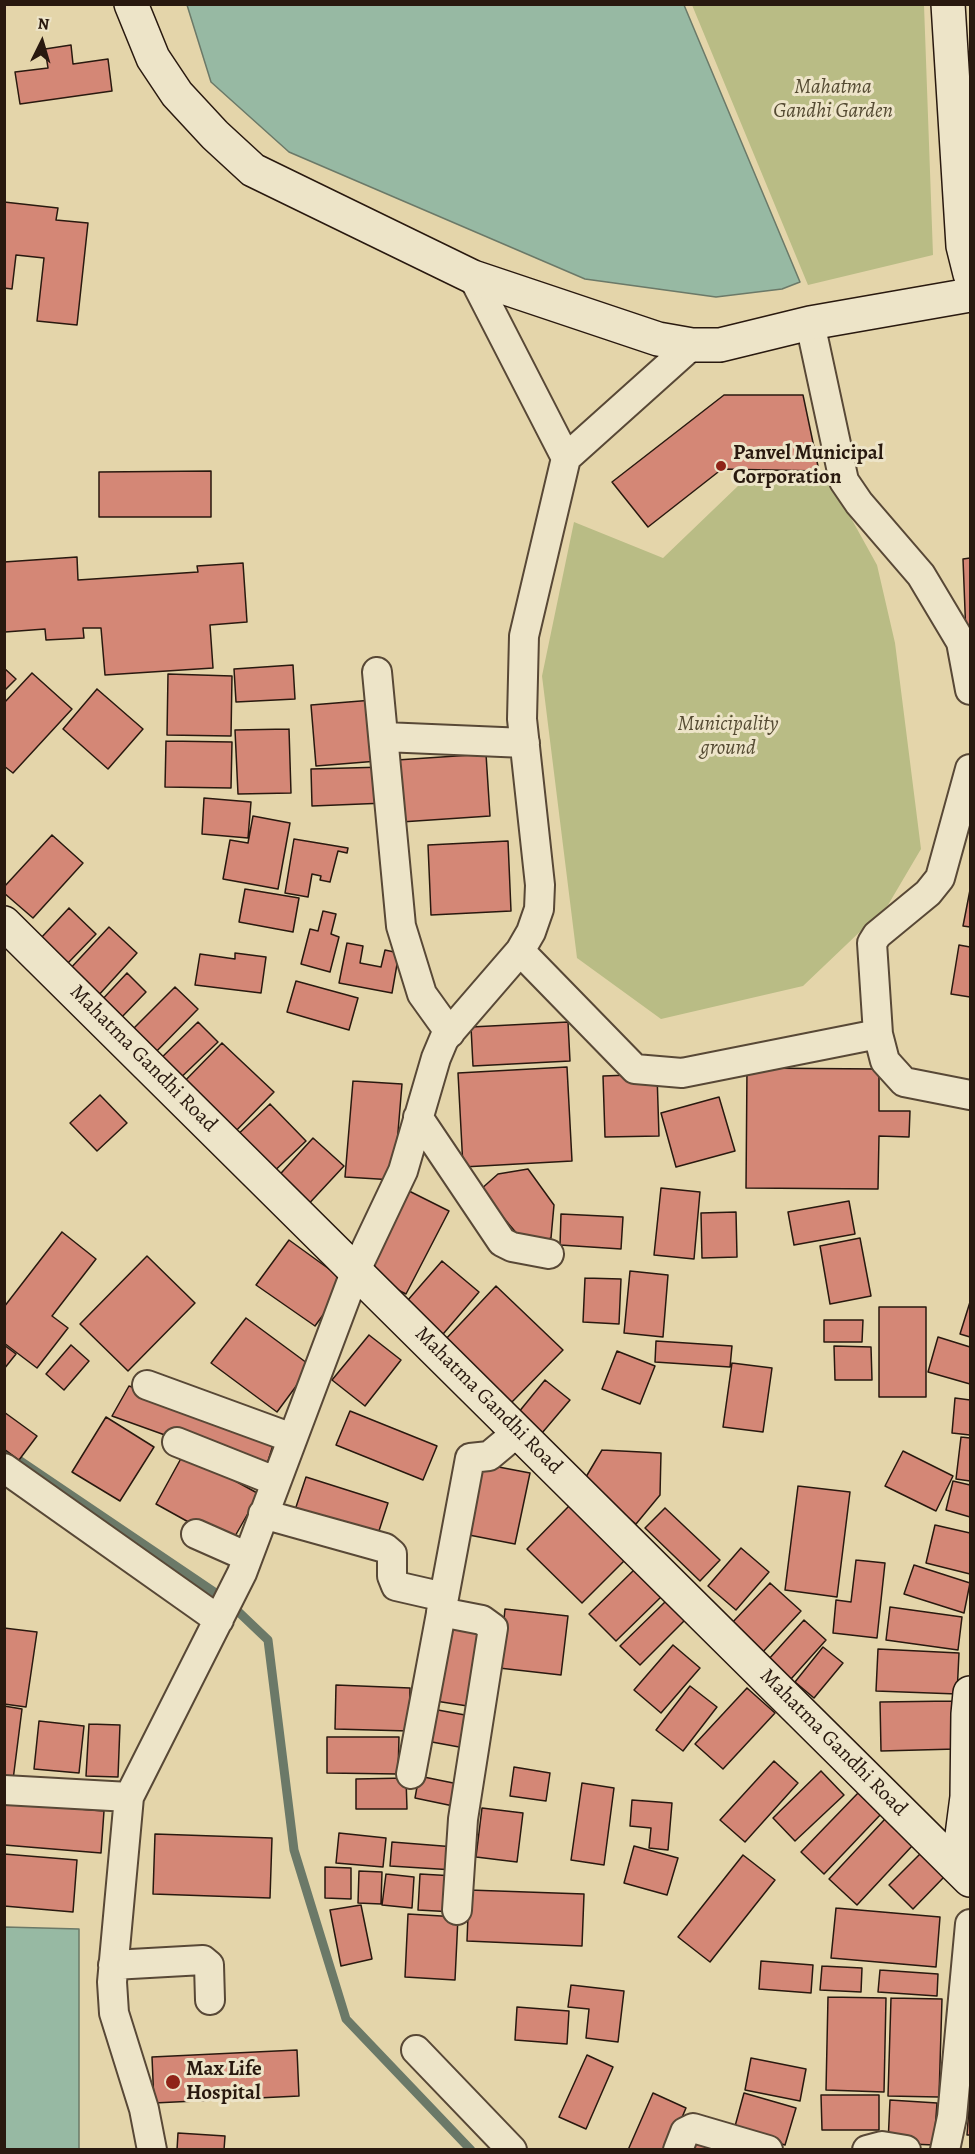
<!DOCTYPE html>
<style>
body{margin:0}
#map{position:relative;width:975px;height:2154px;overflow:hidden;background:#e4d5aa;font-family:Alegreya,serif}
canvas{display:block}
.frame{position:absolute;inset:0;border:6px solid #29190f;pointer-events:none}
.north{position:absolute;left:12px;top:12px;width:60px;height:60px;-webkit-text-stroke:4px #ede4c8;paint-order:stroke;rotate:5deg;font-size:16px;font-weight:700;line-height:24px;text-align:center;color:#29190f}
.north::after{content:'';display:block;margin:auto;width:21px;height:27px;background:#29190f;clip-path:polygon(50% 0,100% 100%,50% 72%,0 100%)}
</style>
<div id="map">
<canvas width="975" height="2154"></canvas>
<div class="frame"></div>
<div class="north">N</div>
</div>
<script>
const ctx = document.querySelector('canvas').getContext('2d');
ctx.lineJoin = 'round';
function fill(path, color) { ctx.fillStyle = color; ctx.fill(path, 'evenodd'); }
const shape = rows => new Path2D(rows.map(r => 'M' + r).join(''));
function stroke(path, color, width, dash) { ctx.strokeStyle = color; ctx.lineWidth = width; ctx.lineCap = dash ? 'butt' : 'round'; ctx.setLineDash(dash || []); ctx.stroke(path); }
function drawText(font, color, halo, rows, align = 'center') {
  ctx.font = font + ' Alegreya,serif'; ctx.lineWidth = 6; ctx.setLineDash([]); ctx.textBaseline = 'middle'; ctx.strokeStyle = halo; ctx.fillStyle = color; for (const [text, x, y, turn = 0] of rows) {
    ctx.save(); ctx.translate(x, y); ctx.rotate((+turn || 0) * Math.PI / 180); ctx.textAlign = isNaN(turn) ? turn : align; if (halo) ctx.strokeText(text, 0, 0); ctx.fillText(text, 0, 0); ctx.restore();
  }
}
fill(shape([
 [692,5,924,5,933,255,808,285],
 [831,482,877,565,895,643,921,849,888,905,803,986,661,1019,577,958,542,676,574,522,663,558,739,485]
]), '#b9bc85');
const water = shape([
 [187,5,684,5,800,282,782,289,716,297,585,279,289,152,211,82,187,5],
 [5,1927,79,1929,79,2149,5,2149,5,1927]
]);
fill(water, '#97b9a3');
stroke(water, '#6b7968', 1.5);
stroke(shape([
 [4,1450,226,1600,268,1640,294,1850,346,2019,471,2150]
]), '#6b7968', 9);
const building = shape([
 [71,45,73,64,108,59,112,91,20,104,15,72,48,68,45,49,71,45],
 [4,202,58,208,56,220,88,223,77,325,37,321,44,258,16,255,12,289,4,288,4,202],
 [724,395,803,395,819,471,722,469,648,527,612,482,724,395],
 [211,471,211,517,99,517,99,472,211,471],
 [77,557,78,580,198,572,197,566,243,563,247,622,210,625,213,668,105,675,101,628,83,628,84,638,46,640,45,629,5,632,4,562,77,557],
 [970,558,970,636,966,636,963,559,970,558],
 [293,665,295,699,236,702,234,669,293,665],
 [4,668,16,679,4,691,4,668],
 [32,673,72,709,13,773,4,766,4,703,32,673],
 [168,674,232,676,231,736,167,735,168,674],
 [97,689,143,729,108,769,63,729,97,689],
 [373,700,378,761,316,766,311,705,373,700],
 [289,729,291,793,238,794,235,730,289,729],
 [166,741,232,742,231,788,165,787,166,741],
 [486,754,490,816,401,822,397,760,486,754],
 [385,767,386,803,312,806,311,769,385,767],
 [204,798,251,802,248,838,202,834,204,798],
 [253,816,290,823,278,889,223,879,230,840,248,843,253,816],
 [52,835,83,863,33,918,4,893,4,887,52,835],
 [294,839,348,848,347,853,338,851,330,882,320,880,321,876,312,874,308,897,285,893,294,839],
 [508,841,511,911,431,915,428,845,508,841],
 [245,889,299,898,293,932,239,922,245,889],
 [970,890,970,927,963,926,970,890],
 [69,908,96,934,67,964,40,939,69,908],
 [323,911,336,914,331,934,339,937,330,972,301,964,310,929,318,931,323,911],
 [109,927,137,953,97,997,68,971,109,927],
 [347,943,363,946,360,963,381,967,385,950,399,953,392,993,339,983,347,943],
 [959,945,970,947,970,997,951,994,959,945],
 [235,953,266,957,261,993,195,985,200,954,235,959,235,953],
 [127,973,146,992,119,1020,100,1002,127,973],
 [296,981,358,998,349,1030,287,1012,296,981],
 [175,987,198,1009,148,1060,125,1037,175,987],
 [198,1022,218,1042,173,1085,154,1065,198,1022],
 [568,1022,570,1061,473,1066,471,1027,568,1022],
 [222,1043,274,1092,228,1139,176,1090,222,1043],
 [567,1067,572,1161,463,1167,458,1073,567,1067],
 [747,1068,879,1069,879,1111,910,1111,909,1137,879,1136,878,1189,746,1188,747,1068],
 [657,1074,659,1136,605,1137,603,1076,657,1074],
 [353,1081,402,1084,394,1180,345,1177,353,1081],
 [100,1095,127,1123,97,1151,70,1123,100,1095],
 [719,1097,735,1151,676,1167,661,1113,719,1097],
 [270,1104,306,1141,267,1178,231,1141,270,1104],
 [313,1138,344,1166,303,1210,273,1182,313,1138],
 [528,1169,554,1205,551,1238,529,1248,480,1190,498,1174,528,1169],
 [661,1188,700,1192,694,1259,654,1255,661,1188],
 [407,1190,449,1211,406,1294,364,1273,407,1190],
 [849,1201,855,1234,794,1245,788,1212,849,1201],
 [736,1212,737,1257,702,1258,701,1213,736,1212],
 [561,1214,623,1217,621,1249,560,1245,561,1214],
 [62,1232,96,1259,52,1316,68,1328,37,1368,4,1343,4,1307,62,1232],
 [860,1238,871,1296,830,1304,820,1246,860,1238],
 [289,1240,347,1282,315,1326,256,1285,289,1240],
 [147,1256,195,1303,128,1371,80,1324,147,1256],
 [442,1261,479,1292,438,1340,401,1308,442,1261],
 [630,1271,668,1275,663,1337,624,1333,630,1271],
 [585,1278,621,1279,619,1324,583,1322,585,1278],
 [496,1286,563,1350,509,1405,443,1342,496,1286],
 [970,1302,970,1337,960,1334,970,1302],
 [879,1307,926,1307,926,1397,879,1397,879,1307],
 [246,1318,311,1366,277,1412,211,1363,246,1318],
 [824,1320,863,1320,862,1342,824,1342,824,1320],
 [369,1335,401,1360,365,1406,332,1380,369,1335],
 [938,1337,970,1347,970,1384,928,1372,938,1337],
 [656,1341,732,1346,730,1367,655,1362,656,1341],
 [4,1345,16,1354,4,1369,4,1345],
 [71,1345,89,1361,64,1390,46,1374,71,1345],
 [834,1346,871,1347,872,1380,835,1380,834,1346],
 [617,1351,655,1366,640,1404,602,1389,617,1351],
 [732,1363,772,1368,763,1432,723,1427,732,1363],
 [545,1380,570,1400,542,1433,518,1413,545,1380],
 [129,1386,276,1435,265,1471,112,1416,129,1386],
 [955,1398,970,1400,970,1435,952,1433,955,1398],
 [350,1411,437,1446,423,1480,336,1445,350,1411],
 [4,1412,37,1436,19,1460,4,1449,4,1412],
 [106,1417,154,1447,120,1501,72,1472,106,1417],
 [961,1437,970,1438,970,1481,956,1479,961,1437],
 [602,1450,661,1453,660,1495,636,1524,583,1482,602,1450],
 [903,1451,953,1476,936,1511,885,1486,903,1451],
 [184,1453,259,1494,230,1545,156,1504,184,1453],
 [483,1464,530,1473,515,1544,469,1535,483,1464],
 [306,1477,388,1503,377,1537,295,1510,306,1477],
 [953,1481,970,1485,970,1517,946,1510,953,1481],
 [798,1486,850,1492,837,1597,785,1590,798,1486],
 [569,1506,625,1560,582,1603,527,1549,569,1506],
 [665,1508,720,1560,700,1581,645,1528,665,1508],
 [935,1525,970,1533,970,1574,926,1563,935,1525],
 [741,1548,769,1572,736,1610,708,1586,741,1548],
 [856,1560,885,1563,877,1638,833,1633,836,1600,851,1602,856,1560],
 [914,1565,970,1583,964,1613,904,1594,914,1565],
 [635,1569,662,1596,616,1641,589,1614,635,1569],
 [770,1583,801,1611,760,1655,729,1626,770,1583],
 [666,1601,685,1620,640,1665,620,1646,666,1601],
 [890,1607,962,1617,958,1650,886,1640,890,1607],
 [505,1609,568,1616,561,1675,499,1668,505,1609],
 [804,1620,826,1640,791,1679,768,1660,804,1620],
 [442,1627,487,1635,474,1707,429,1700,442,1627],
 [4,1628,37,1632,26,1707,4,1704,4,1628],
 [673,1645,700,1668,661,1713,634,1690,673,1645],
 [823,1647,843,1663,814,1698,795,1682,823,1647],
 [878,1649,959,1653,957,1694,876,1691,878,1649],
 [336,1685,410,1688,409,1731,335,1729,336,1685],
 [690,1686,717,1707,683,1751,656,1730,690,1686],
 [747,1688,775,1713,723,1769,695,1744,747,1688],
 [954,1701,956,1749,881,1751,880,1702,954,1701],
 [4,1706,22,1709,13,1780,4,1779,4,1706],
 [427,1708,476,1717,470,1749,421,1740,427,1708],
 [39,1721,84,1726,79,1773,34,1769,39,1721],
 [89,1724,120,1725,118,1777,86,1776,89,1724],
 [327,1737,399,1737,398,1774,327,1773,327,1737],
 [774,1761,798,1783,745,1842,720,1820,774,1761],
 [514,1767,550,1773,546,1801,510,1796,514,1767],
 [821,1771,844,1795,795,1841,773,1818,821,1771],
 [419,1776,463,1785,458,1807,415,1798,419,1776],
 [406,1778,407,1809,356,1809,356,1779,406,1778],
 [582,1783,614,1788,604,1865,571,1860,582,1783],
 [859,1792,882,1813,824,1874,801,1852,859,1792],
 [632,1800,672,1803,668,1850,649,1848,651,1828,630,1826,632,1800],
 [5,1803,104,1811,101,1853,4,1845,5,1803],
 [482,1808,523,1813,517,1862,476,1857,482,1808],
 [885,1819,913,1845,857,1905,829,1879,885,1819],
 [339,1833,386,1838,383,1867,336,1863,339,1833],
 [155,1834,272,1838,270,1898,153,1894,155,1834],
 [392,1842,455,1847,454,1870,390,1866,392,1842],
 [634,1846,678,1858,667,1895,624,1883,634,1846],
 [921,1853,945,1876,913,1909,889,1885,921,1853],
 [4,1854,77,1860,73,1912,4,1906,4,1854],
 [743,1855,775,1880,710,1962,678,1937,743,1855],
 [325,1867,351,1868,351,1899,325,1898,325,1867],
 [359,1871,382,1872,381,1904,358,1903,359,1871],
 [386,1874,414,1877,412,1908,382,1905,386,1874],
 [420,1874,455,1876,454,1912,418,1910,420,1874],
 [469,1890,584,1894,582,1946,467,1941,469,1890],
 [361,1905,372,1959,341,1966,330,1910,361,1905],
 [836,1908,940,1917,936,1967,831,1958,836,1908],
 [408,1914,458,1917,455,1980,405,1977,408,1914],
 [761,1961,813,1965,811,1993,759,1989,761,1961],
 [822,1966,862,1968,861,1992,820,1990,822,1966],
 [880,1970,938,1974,937,1996,878,1992,880,1970],
 [571,1985,624,1991,618,2042,586,2038,589,2009,568,2007,571,1985],
 [828,1997,886,1998,884,2092,826,2090,828,1997],
 [891,1998,942,1999,939,2097,888,2096,891,1998],
 [517,2007,569,2011,567,2044,515,2040,517,2007],
 [297,2050,299,2096,154,2103,152,2057,297,2050],
 [587,2055,613,2067,586,2129,559,2117,587,2055],
 [751,2058,806,2069,800,2101,745,2090,751,2058],
 [653,2093,686,2108,668,2150,628,2150,653,2093],
 [744,2093,796,2108,785,2145,734,2130,744,2093],
 [821,2095,879,2095,879,2130,822,2130,821,2095],
 [970,2096,970,2135,967,2135,970,2096],
 [890,2100,937,2103,934,2145,888,2143,890,2100],
 [178,2133,225,2136,224,2150,177,2150,178,2133],
 [691,2141,713,2150,688,2150,691,2141]
]);
fill(building, '#d48776');
stroke(building, '#29190f', 1.5);
const street = shape([
 [473,277,566,458],
 [810,323,844,481,859,503,921,575,961,642,970,690],
 [377,672,401,926,422,994,450,1033],
 [384,737,525,743],
 [970,769,940,878,928,893,877,935,872,943,878,1034,885,1061,904,1082,970,1095],
 [520,951,635,1069,682,1073,878,1034],
 [418,1117,502,1242,512,1247,549,1254],
 [147,1385,292,1438],
 [177,1442,275,1481],
 [4,1468,219,1620],
 [263,1514,385,1548,392,1554,392,1576,396,1586,444,1597],
 [196,1534,248,1557],
 [441,1612,482,1620,493,1628,463,1819,457,1910],
 [411,1774,470,1458,489,1456,519,1431],
 [4,1790,129,1797],
 [113,1965,203,1960,209,1965,210,2000],
 [416,2050,512,2150],
 [152,2150,144,2109,114,2013,112,1982,129,1797,242,1573,356,1270,403,1171,436,1058,444,1039,520,951,531,932,539,909,540,885,522,719,524,636,566,458,692,345],
 [678,2150,685,2132,693,2128,768,2150],
 [867,2150,882,2146,906,2150],
 [945,2150,952,2117,970,1924]
]);
const secondary = shape([
 [131,4,153,58,177,94,215,135,253,170,473,277,658,339,692,345,720,345,810,323,970,295],
 [948,4,963,246,970,274],
 [4,923,970,1880],
 [958,1866,967,1797,968,1714,970,1693]
]);
stroke(street, '#584836', 32);
stroke(secondary, '#29190f', 36);
stroke(street, '#ede4c8', 28);
stroke(secondary, '#ede4c8', 33);
for (const [x, y, r, color] of [
 [721,466,6,"#8f2418"],
 [173,2082,8,"#8f2418"]
]) { const dot = new Path2D(); dot.arc(x, y, r, 0, 2 * Math.PI); ctx.fillStyle = color; ctx.fill(dot); stroke(dot, '#ede4c8', 2); }
drawText('italic 21px', '#544a32', '#ede4c8', [
 ["Mahatma",833,88],
 ["Gandhi Garden",833,112],
 ["Municipality",728,725],
 ["ground",728,749]
]);
drawText('bold 21px', '#29190f', '#ede4c8', [
 ["Panvel Municipal",733,454],
 ["Corporation",733,478],
 ["Max Life",186,2070],
 ["Hospital",186,2094]
], 'left');
drawText('21px', '#29190f', '#ede4c8', [
 ["Mahatma Gandhi Road",143,1059,45],
 ["Mahatma Gandhi Road",488,1401,45],
 ["Mahatma Gandhi Road",833,1743,45]
]);
</script>
